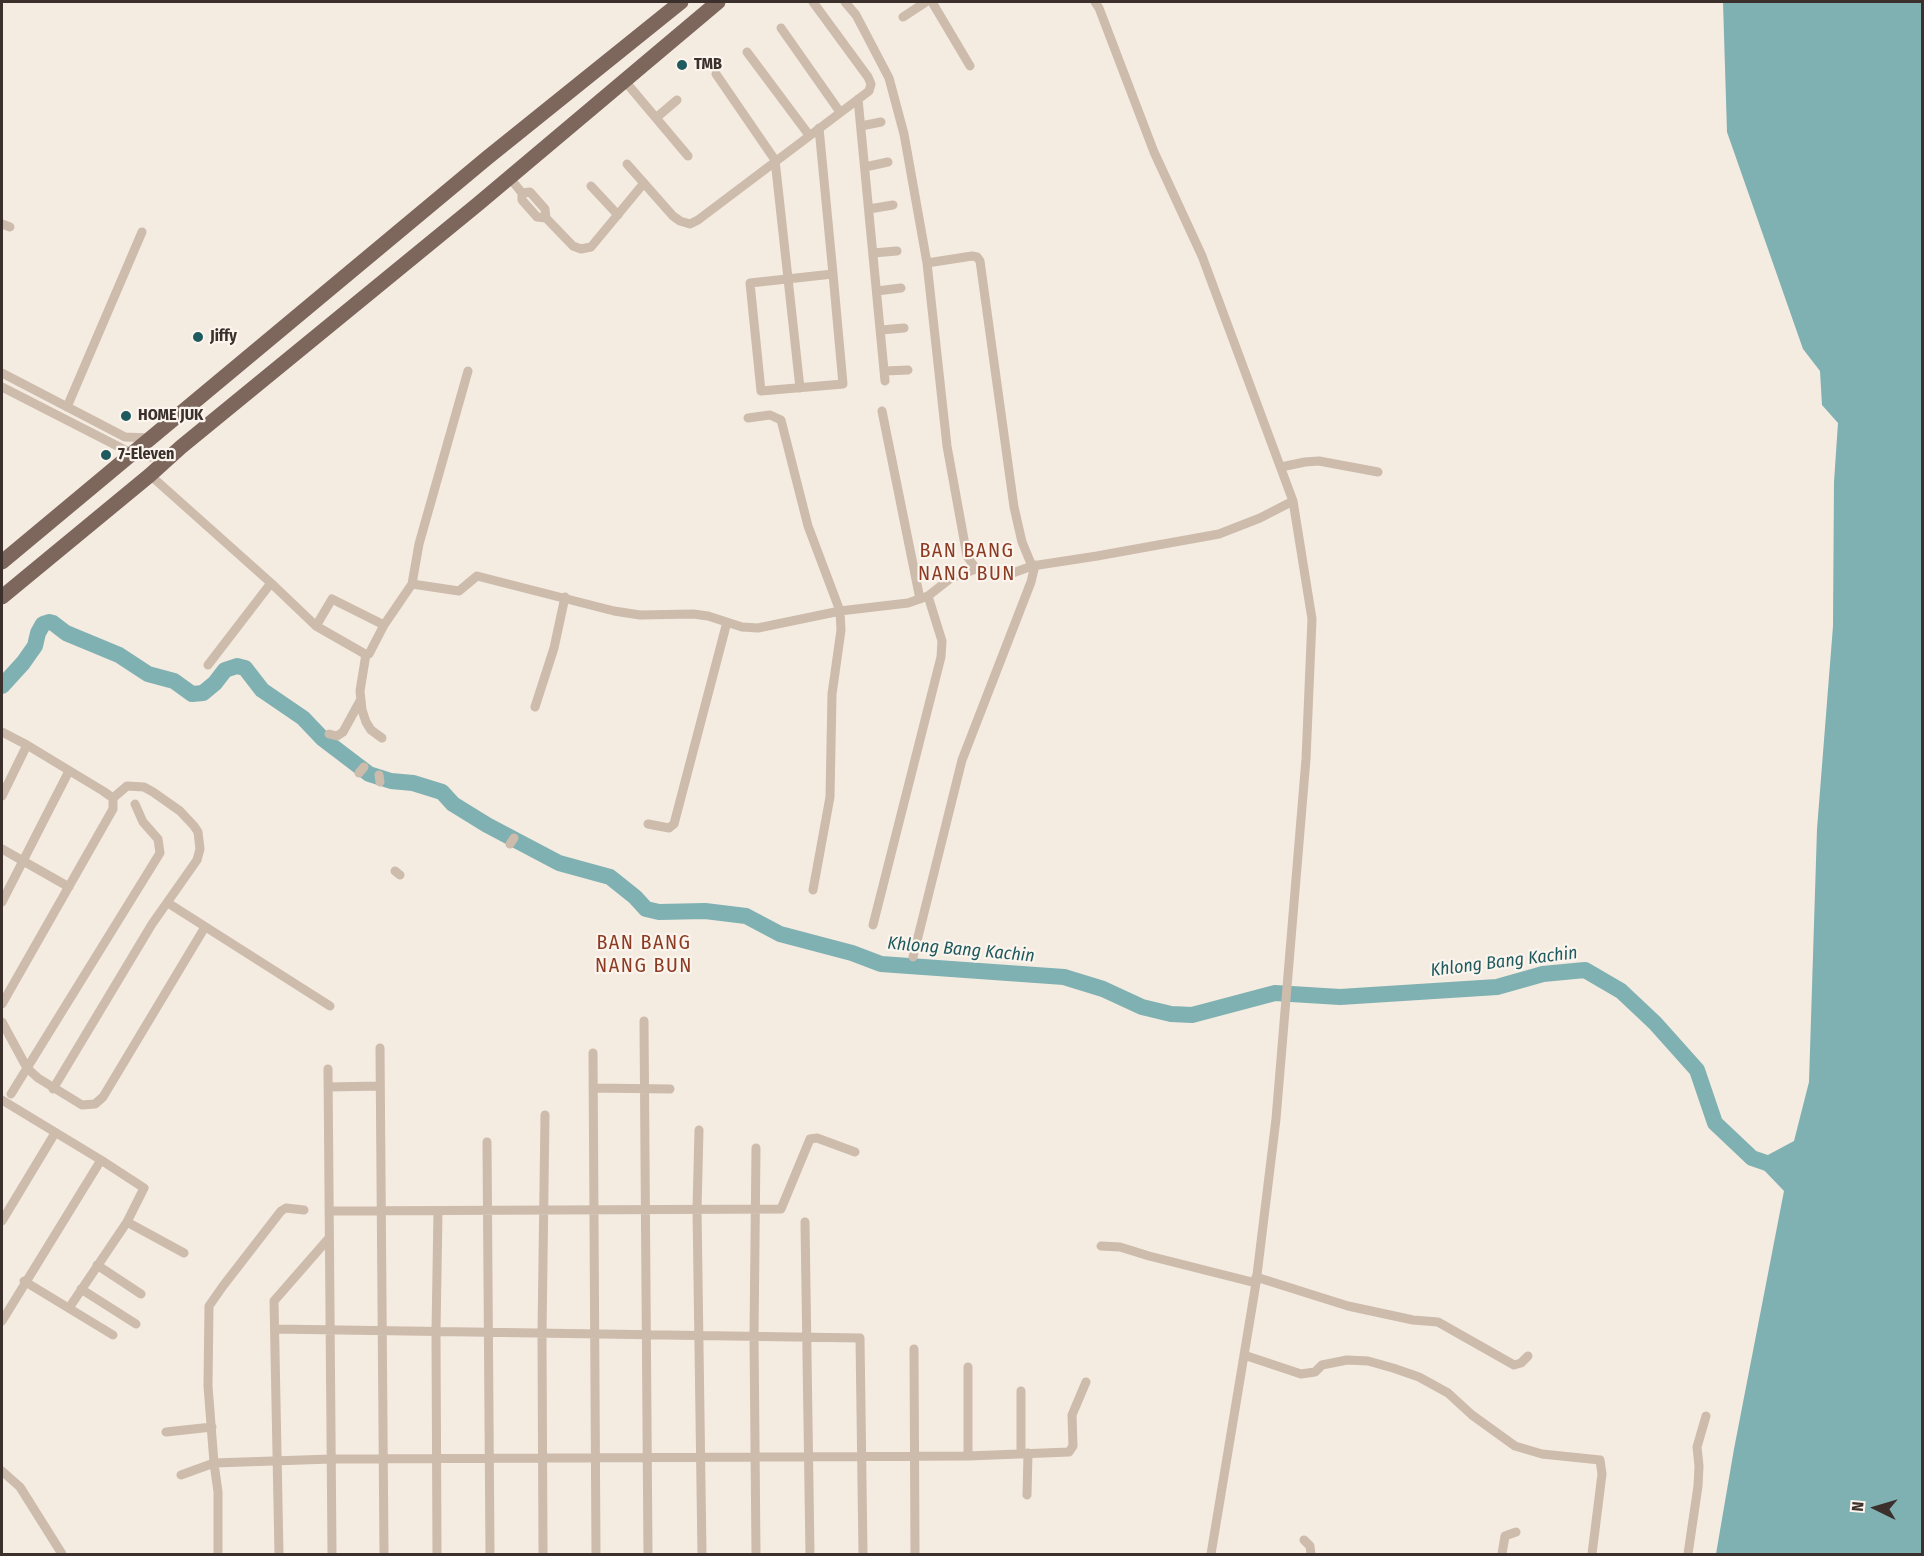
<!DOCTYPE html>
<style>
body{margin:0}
#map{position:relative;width:1924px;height:1556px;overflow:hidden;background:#f4ebe1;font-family:"Fira Sans Condensed",sans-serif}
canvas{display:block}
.frame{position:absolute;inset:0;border:3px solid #3b302b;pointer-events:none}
.north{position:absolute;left:1846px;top:1478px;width:60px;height:60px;-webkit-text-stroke:4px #fbf5ee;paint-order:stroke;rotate:275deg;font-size:16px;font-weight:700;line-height:24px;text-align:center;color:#3b302b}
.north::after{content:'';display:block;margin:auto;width:21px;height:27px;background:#3b302b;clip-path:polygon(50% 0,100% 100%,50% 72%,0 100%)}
</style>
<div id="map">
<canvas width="1924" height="1556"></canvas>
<div class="frame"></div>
<div class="north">N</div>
</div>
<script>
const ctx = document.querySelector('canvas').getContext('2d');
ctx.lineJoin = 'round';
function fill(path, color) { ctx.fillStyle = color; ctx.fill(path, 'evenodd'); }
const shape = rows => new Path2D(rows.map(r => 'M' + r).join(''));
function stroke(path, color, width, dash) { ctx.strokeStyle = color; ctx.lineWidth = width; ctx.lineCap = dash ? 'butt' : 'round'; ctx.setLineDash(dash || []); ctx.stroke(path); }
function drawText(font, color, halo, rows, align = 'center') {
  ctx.font = font + ' "Fira Sans Condensed",sans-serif'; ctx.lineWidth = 4.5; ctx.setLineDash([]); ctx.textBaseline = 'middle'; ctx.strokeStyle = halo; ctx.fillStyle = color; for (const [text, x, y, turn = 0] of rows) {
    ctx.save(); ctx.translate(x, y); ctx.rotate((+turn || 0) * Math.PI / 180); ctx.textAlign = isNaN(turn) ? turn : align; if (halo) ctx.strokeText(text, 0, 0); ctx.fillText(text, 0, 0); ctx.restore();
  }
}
fill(shape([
 [1723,2,1922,2,1922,1554,1716,1554,1734,1449,1784,1191,1762,1168,1766,1156,1794,1141,1809,1082,1817,829,1833,626,1834,482,1838,423,1822,405,1820,371,1803,349,1727,132]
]), '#7fb0b2');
stroke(shape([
 [2,686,23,663,35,646,38,633,43,624,49,622,53,623,66,633,119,655,148,674,174,681,192,694,203,693,215,683,225,670,237,666,245,668,262,690,303,718,323,739,369,774,391,781,413,783,442,792,453,804,487,825,559,863,610,877,635,897,646,909,659,912,705,911,746,916,780,934,852,953,881,964,1064,977,1103,989,1142,1007,1171,1014,1192,1015,1275,993,1340,997,1497,987,1543,974,1585,970,1621,991,1655,1023,1697,1070,1715,1123,1752,1158,1784,1169]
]), '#7fb0b2', 16);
stroke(shape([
 [845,2,856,15,889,78,904,134,927,263,947,446,967,556,976,569],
 [932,2,970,66],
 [1095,2,1099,8,1154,152,1202,256,1293,501,1312,619,1306,759,1276,1119,1256,1283,1211,1554],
 [903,17,926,2],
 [781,28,840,112],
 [747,52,809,135],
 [716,74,775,160,800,388],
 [624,80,688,156],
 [858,99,885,381],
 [657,117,677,100],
 [861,126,881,122],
 [819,128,833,274,843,384,761,391,750,283,833,274],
 [627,164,673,216,680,221,690,224,698,220,869,91,871,84,868,77,813,2],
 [865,167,888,162],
 [509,177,522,193,522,200,537,217,546,218,545,209,530,192,522,193],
 [591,186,618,215],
 [869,209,893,205],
 [546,218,573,246,581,249,591,247,644,183],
 [2,224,10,227],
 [873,253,897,251],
 [927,263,972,256,977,257,980,261,1014,507,1022,542,1032,566],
 [877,291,901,288],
 [881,330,904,328],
 [885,371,908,370],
 [2,373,125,437,151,438],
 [2,387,133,454,151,457,171,452],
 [67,407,142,232],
 [882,411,920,599],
 [748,418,770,415,781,420,808,526,840,611,841,630,832,694,830,797,813,890],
 [1281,467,1305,462,1319,461,1378,472],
 [150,475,271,583,316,626,365,654,369,654,384,625,412,584,419,544,468,371],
 [412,584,459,591,477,576,614,611,640,615,693,614,708,616,742,627,758,628,840,611,908,603,928,596,951,578,976,569,1010,574,1032,566,1097,556,1219,534,1260,518,1293,501],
 [316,626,332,599,384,625],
 [366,654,360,691,362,710,366,722,371,730,382,738],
 [208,665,271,583],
 [535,707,554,648,565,597],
 [2,732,27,745,103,791,113,798,113,809,2,1004],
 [329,734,337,736,343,732,360,701],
 [359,773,364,767],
 [379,775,380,782],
 [2,796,27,745],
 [648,824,669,828,674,824,727,622],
 [510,844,514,838],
 [2,849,69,887],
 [395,871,400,875],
 [2,902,69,771],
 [168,903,330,1006],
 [873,925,941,657,942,641,928,596],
 [913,957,962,760,1031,582,1035,565],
 [644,1021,648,1554],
 [2,1022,27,1068,38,1078,82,1105,95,1104,103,1097,205,927],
 [380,1048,384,1554],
 [593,1053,596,1554],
 [328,1069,332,1554],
 [328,1087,380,1086],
 [593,1088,670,1089],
 [53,1089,152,924,197,860,200,849,198,832,194,826,180,811,153,792,144,787,127,786,113,798],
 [11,1094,160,853,158,839,143,822,135,804],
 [2,1100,101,1160,144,1188,127,1222,69,1308],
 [699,1130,697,1209,702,1554],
 [487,1142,490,1554],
 [329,1211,781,1209,810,1139,817,1138,855,1152],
 [2,1221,55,1133],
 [127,1222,184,1253],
 [805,1222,810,1554],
 [1101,1246,1120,1247,1149,1256,1256,1283],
 [97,1265,141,1294],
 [1256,1277,1348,1306,1413,1320,1438,1322,1514,1365,1521,1363,1528,1356],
 [24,1281,113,1335],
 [81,1289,136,1324],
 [2,1321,101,1160],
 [276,1329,860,1338,863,1554],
 [914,1349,915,1554],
 [1244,1355,1301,1374,1315,1372,1322,1365,1347,1360,1368,1361,1393,1368,1419,1377,1448,1393,1472,1415,1515,1446,1542,1454,1600,1460,1602,1474,1592,1554],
 [1021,1391,1021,1454],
 [166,1432,212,1427],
 [968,1456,968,1367],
 [2,1471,20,1487,62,1554],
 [181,1475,214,1463,331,1459,968,1456,1069,1452,1073,1446,1072,1415,1086,1382],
 [1027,1495,1028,1453],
 [1304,1540,1310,1546,1311,1554],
 [218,1554,218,1492,214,1463,208,1386,209,1306,223,1286,281,1211,286,1208,304,1210],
 [279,1554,274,1301,329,1238],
 [437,1554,436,1332,438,1211],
 [543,1554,542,1333,545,1115],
 [756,1554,754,1336,756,1148],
 [1502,1554,1505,1536,1516,1532],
 [1688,1554,1698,1486,1699,1466,1697,1447,1706,1416]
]), '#cdbbac', 9);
stroke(shape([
 [2,562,487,158,681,2],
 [2,597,150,475,181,447,478,204,718,2]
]), '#7d675c', 15);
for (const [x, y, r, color] of [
 [682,65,6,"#1f5a5e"],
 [198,337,6,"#1f5a5e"],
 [126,416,6,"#1f5a5e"],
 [106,455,6,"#1f5a5e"]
]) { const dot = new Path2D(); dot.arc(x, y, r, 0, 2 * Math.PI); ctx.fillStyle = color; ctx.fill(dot); stroke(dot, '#fbf5ee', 2); }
drawText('bold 16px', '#3b302b', '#fbf5ee', [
 ["TMB",694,65],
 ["Jiffy",210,337],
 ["HOME JUK",138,416],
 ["7-Eleven",118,455]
], 'left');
drawText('italic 18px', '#1f5a5e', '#fbf5ee', [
 ["Khlong Bang Kachin",961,950,5],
 ["Khlong Bang Kachin",1504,962,-7]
]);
ctx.letterSpacing = '1.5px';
drawText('20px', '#8c3b22', '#fbf5ee', [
 ["BAN BANG",967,551],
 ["NANG BUN",967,574],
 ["BAN BANG",644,943],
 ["NANG BUN",644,966]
]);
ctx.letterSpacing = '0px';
</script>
